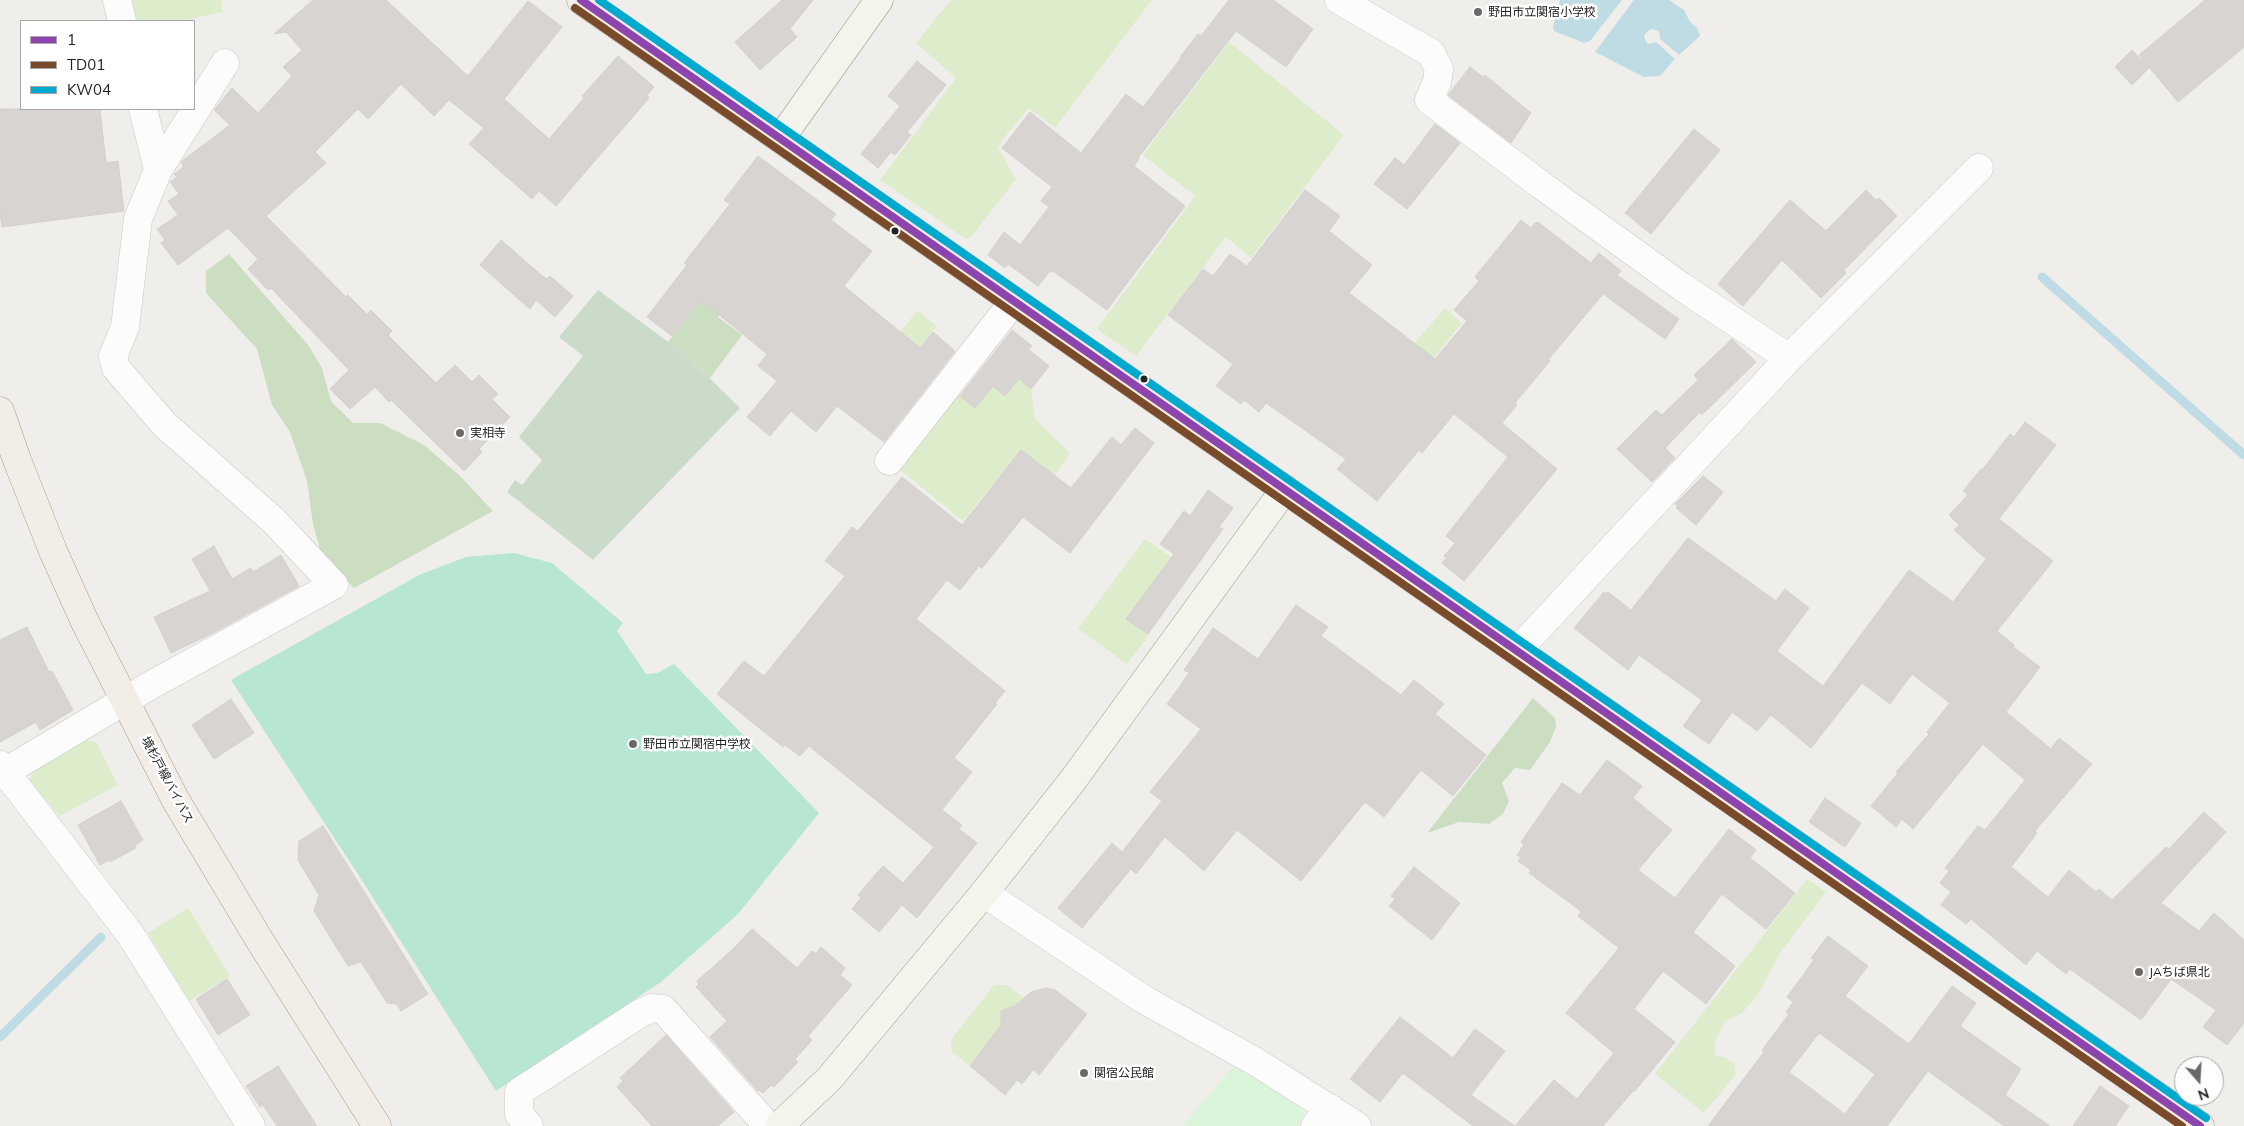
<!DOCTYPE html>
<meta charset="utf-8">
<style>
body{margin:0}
#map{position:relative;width:2244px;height:1126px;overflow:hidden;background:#f0eeeb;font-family:Mulish,sans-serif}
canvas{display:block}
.legend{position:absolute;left:20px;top:20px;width:175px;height:90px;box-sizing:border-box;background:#fff;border:1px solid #a7a7a7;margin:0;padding:6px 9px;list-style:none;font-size:15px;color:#222}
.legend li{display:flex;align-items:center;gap:10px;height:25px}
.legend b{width:25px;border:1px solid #a7a7a7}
.north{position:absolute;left:2174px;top:1056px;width:50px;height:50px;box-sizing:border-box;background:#fff;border:1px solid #a7a7a7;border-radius:50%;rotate:161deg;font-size:14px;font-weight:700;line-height:20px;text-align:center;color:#222}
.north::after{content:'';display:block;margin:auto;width:18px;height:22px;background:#6a6968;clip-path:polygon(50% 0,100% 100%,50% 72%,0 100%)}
</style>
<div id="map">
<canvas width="2244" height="1126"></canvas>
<ul class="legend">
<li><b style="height:6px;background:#8e44ad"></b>1</li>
<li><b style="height:6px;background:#7a4b2a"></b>TD01</li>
<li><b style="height:6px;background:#00a9ce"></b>KW04</li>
</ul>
<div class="north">N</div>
</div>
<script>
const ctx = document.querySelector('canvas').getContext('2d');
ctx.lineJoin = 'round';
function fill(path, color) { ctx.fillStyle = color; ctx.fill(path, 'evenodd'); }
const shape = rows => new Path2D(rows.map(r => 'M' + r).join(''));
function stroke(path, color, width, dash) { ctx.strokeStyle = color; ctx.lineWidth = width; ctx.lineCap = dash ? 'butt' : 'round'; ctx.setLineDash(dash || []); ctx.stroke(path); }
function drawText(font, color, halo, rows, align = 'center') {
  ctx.font = font + ' Mulish,"Noto Sans JP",sans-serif'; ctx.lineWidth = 5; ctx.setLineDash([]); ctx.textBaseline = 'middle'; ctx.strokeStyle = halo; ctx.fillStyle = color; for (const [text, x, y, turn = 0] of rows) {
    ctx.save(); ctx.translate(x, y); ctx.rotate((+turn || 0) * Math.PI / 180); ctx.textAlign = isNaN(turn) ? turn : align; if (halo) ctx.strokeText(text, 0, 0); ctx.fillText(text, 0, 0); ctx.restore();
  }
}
fill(shape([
 [131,0,221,0,223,12,180,21,136,21],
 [951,0,1152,0,1055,128,1029,108,1003,139,998,148,1016,179,973,235,966,239,880,180,956,78,916,43],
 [1229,42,1344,135,1251,258,1226,237,1136,356,1097,329,1195,196,1143,155],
 [1445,308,1462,323,1434,357,1440,363,1360,405],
 [917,311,937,326,892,383,872,368],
 [1019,379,1031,389,1035,419,1070,453,1055,476,1021,450,963,521,899,469,958,394,975,408,993,386,1005,396],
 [1145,539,1171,557,1127,619,1149,635,1127,664,1078,629],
 [83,739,96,742,118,785,60,816,30,781,33,767],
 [1807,879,1826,892,1780,953,1757,996,1741,1014,1725,1021,1714,1043,1715,1056,1725,1057,1734,1064,1736,1074,1704,1113,1655,1074],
 [188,908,230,976,189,1001,148,933],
 [994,985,1007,985,1023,997,970,1066,952,1052,951,1040]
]), '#ddeccb');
fill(shape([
 [229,254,309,346,322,368,331,401,353,423,380,423,424,445,459,475,493,511,354,588,321,553,313,524,307,481,290,432,272,405,257,349,206,293,206,271],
 [714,283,724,305,718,317,742,335,710,378,687,356,668,342],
 [1533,698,1555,718,1556,727,1550,742,1530,770,1515,768,1502,783,1509,801,1503,814,1489,824,1459,822,1427,833]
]), '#cbdec1');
fill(shape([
 [598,290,687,356,740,408,593,560,507,492,515,480,522,485,542,460,519,437,583,356,559,337]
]), '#cadbca');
fill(shape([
 [1234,1065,1301,1104,1304,1117,1297,1126,1183,1126]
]), '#daf5da');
fill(shape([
 [514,553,552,563,623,623,617,631,646,674,657,673,674,664,819,813,738,914,661,982,496,1091,363,882,231,680,419,575,466,557]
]), '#b7e6d2');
fill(shape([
 [1560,0,1622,0,1590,41,1584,43,1554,31,1553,27],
 [1634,0,1669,0,1684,10,1690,22,1697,28,1700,36,1679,55,1660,39,1659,31,1651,29,1646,33,1644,36,1646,42,1648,44,1656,42,1675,59,1660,76,1644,77,1595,52]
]), '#bfdbe3');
stroke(shape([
 [2042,277,2244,455],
 [0,1037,101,937]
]), '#bfdbe3', 9);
const building = shape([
 [313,0,386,0,468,76,528,1,562,27,504,99,549,139,584,98,582,96,618,56,654,87,647,95,649,98,556,206,539,191,532,199,469,144,484,128,449,100,434,116,401,84,368,119,358,109,315,152,326,163,266,216,346,297,348,295,367,314,371,310,392,331,388,335,436,383,455,365,472,382,479,375,498,394,492,399,510,417,479,449,482,452,464,471,391,400,389,402,375,387,350,409,330,389,349,370,271,288,268,290,248,269,258,259,228,228,178,265,161,243,165,240,157,229,178,215,168,201,179,194,170,182,177,177,174,174,184,167,181,163,182,161,230,125,214,110,232,88,258,113,292,76,283,67,302,50,286,32,274,34,313,0],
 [782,0,813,0,790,29,797,37,760,70,735,42,782,0],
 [1229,0,1273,0,1313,29,1286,67,1236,31,1138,158,1139,159,1134,166,1185,206,1107,310,1053,271,1051,272,1050,271,1038,286,1008,264,1005,268,988,255,1004,232,1020,245,1049,207,1041,201,1052,187,1002,148,1030,112,1081,153,1126,94,1143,107,1181,58,1180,57,1198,34,1201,36,1229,0],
 [2205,0,2244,0,2244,47,2178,102,2139,55,2205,0],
 [2132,50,2149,68,2132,85,2115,67,2132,50],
 [917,61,946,85,907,132,911,135,895,155,891,152,878,168,861,154,900,106,888,96,917,61],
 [1470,67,1483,77,1485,75,1531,113,1511,143,1448,95,1470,67],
 [0,109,100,109,106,163,118,161,124,211,2,227,0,211,0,109],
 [1435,124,1460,143,1407,209,1374,184,1395,158,1404,165,1435,124],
 [1694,129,1720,150,1651,234,1625,213,1694,129],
 [758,156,836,214,831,220,872,251,844,286,920,348,933,332,955,351,884,442,837,406,816,432,791,411,770,436,747,417,777,381,758,366,767,354,701,300,672,336,647,317,687,265,684,263,730,204,724,200,758,156],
 [1305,190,1340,216,1329,231,1372,265,1349,293,1435,359,1467,321,1454,310,1479,281,1475,277,1521,220,1531,228,1536,222,1539,223,1591,263,1599,253,1621,271,1617,275,1679,319,1665,339,1603,294,1548,360,1550,361,1515,403,1517,405,1502,423,1557,469,1464,581,1442,563,1447,557,1444,556,1455,543,1446,536,1508,457,1454,414,1422,453,1419,450,1377,501,1337,469,1346,459,1266,403,1259,412,1244,400,1241,404,1216,386,1233,364,1168,315,1203,269,1213,276,1230,254,1247,266,1305,190],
 [1866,190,1876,200,1879,198,1897,216,1844,270,1846,273,1821,298,1782,260,1743,306,1718,284,1790,200,1826,231,1866,190],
 [501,240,540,274,547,279,550,276,573,296,555,317,536,300,530,309,480,265,501,240],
 [1012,330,1032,346,1028,349,1049,366,1031,389,1019,379,1005,396,993,386,975,408,960,396,1012,330],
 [1732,339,1756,362,1702,415,1700,412,1665,448,1675,458,1652,482,1617,449,1656,410,1662,415,1698,380,1694,375,1732,339],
 [2025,422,2056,445,1999,519,2053,561,1997,631,2014,645,2013,647,2040,667,2006,712,2051,749,2059,738,2092,764,2035,831,2037,833,2011,867,2048,897,2069,870,2096,892,2099,889,2112,900,2166,847,2169,849,2204,812,2226,832,2161,903,2199,931,2214,913,2244,940,2244,1023,2227,1045,2203,1027,2216,1010,2171,979,2141,1020,2070,969,2066,974,2037,951,2026,965,1971,919,1966,924,1941,905,1951,892,1940,883,1949,871,1945,868,1978,826,1985,830,2025,780,1983,744,1913,829,1902,819,1896,827,1871,806,1898,773,1896,772,1929,734,1927,732,1950,703,1912,674,1890,704,1862,683,1811,748,1771,715,1757,731,1732,712,1709,744,1683,726,1702,700,1639,655,1628,670,1574,628,1604,592,1606,594,1608,592,1631,610,1688,538,1776,601,1785,589,1809,608,1777,651,1823,686,1909,570,1953,602,1986,559,1954,530,1959,525,1949,515,1968,495,1963,491,1981,469,1982,470,2010,434,2014,437,2025,422],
 [1135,428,1154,443,1070,553,1023,517,982,568,979,566,960,590,947,580,916,619,1005,691,995,703,997,704,954,758,972,772,942,810,962,825,959,829,977,843,917,918,902,905,879,932,852,909,861,898,858,895,883,866,903,883,934,847,809,746,800,756,785,745,783,747,717,694,744,661,764,676,845,576,825,561,852,527,858,531,902,477,962,525,1021,450,1071,488,1112,437,1121,445,1135,428],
 [1703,476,1723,492,1696,525,1676,508,1678,506,1675,504,1703,476],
 [1208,490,1233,508,1219,527,1223,529,1148,634,1126,619,1174,554,1160,544,1184,511,1190,516,1208,490],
 [214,546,232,579,251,568,253,572,281,555,299,586,211,634,171,653,154,617,210,591,192,559,214,546],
 [1296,605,1328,627,1321,636,1401,695,1414,680,1444,704,1435,714,1486,755,1453,796,1421,770,1384,817,1365,802,1301,881,1237,830,1204,871,1165,837,1136,874,1131,869,1082,928,1058,908,1112,843,1122,852,1162,801,1150,792,1201,729,1167,704,1189,673,1184,670,1213,628,1258,659,1296,605],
 [27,627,49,672,52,671,73,710,40,730,36,722,0,742,0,640,27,627],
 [231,699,254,733,214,759,192,725,231,699],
 [1607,760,1642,786,1633,798,1672,830,1638,870,1675,898,1729,829,1756,850,1750,858,1795,893,1766,929,1722,894,1693,932,1735,966,1706,1004,1663,971,1634,1009,1675,1042,1634,1092,1633,1091,1603,1126,1515,1126,1554,1080,1577,1099,1614,1053,1566,1013,1619,948,1578,916,1581,911,1529,873,1531,870,1518,861,1521,857,1517,855,1524,845,1521,842,1562,783,1580,795,1607,760],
 [1825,798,1861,823,1845,847,1809,822,1825,798],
 [121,801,143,840,134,846,136,848,110,862,109,860,100,865,78,825,121,801],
 [323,826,428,994,401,1011,397,1004,387,1003,361,962,348,966,314,911,319,895,298,860,299,841,323,826],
 [1414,867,1460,903,1432,940,1389,906,1395,899,1391,896,1414,867],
 [752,929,797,968,812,951,816,954,821,947,845,968,840,975,852,985,808,1036,812,1040,795,1059,798,1062,774,1087,771,1085,763,1093,759,1090,758,1091,710,1037,727,1021,696,987,699,984,697,981,733,949,752,929],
 [1828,936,1868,966,1845,996,1909,1044,1952,986,1976,1003,1960,1026,2021,1069,2005,1095,2050,1126,2004,1126,1928,1071,1887,1126,1708,1126,1764,1052,1762,1050,1789,1014,1786,1012,1793,1002,1787,997,1814,960,1811,958,1828,936],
 [1819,1033,1875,1074,1845,1114,1789,1072,1819,1033],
 [227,979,250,1015,218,1035,196,999,227,979],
 [1046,988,1055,990,1087,1014,1039,1075,1033,1070,1022,1084,1017,1080,1005,1095,970,1066,1001,1025,1001,1011,1015,1006,1031,992,1046,988],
 [1400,1017,1453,1058,1475,1029,1505,1051,1471,1095,1515,1126,1473,1126,1403,1073,1380,1102,1350,1079,1400,1017],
 [666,1035,734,1112,718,1126,652,1126,617,1087,623,1081,620,1078,666,1035],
 [278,1066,317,1126,277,1126,263,1105,260,1107,246,1086,278,1066],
 [2100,1086,2129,1106,2115,1126,2073,1126,2100,1086]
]);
fill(building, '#d7d4d2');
stroke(building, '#d3d0cc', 1);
const street = shape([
 [117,0,122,21],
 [1339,0,1431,53,1439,69,1437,82,1429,100,1541,185,1682,287,1789,358],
 [143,109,158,170],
 [889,461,1014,301],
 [1518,650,1789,358,1979,168],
 [0,765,130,934,251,1126],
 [5,772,151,685,334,585,274,521,164,424,116,368,113,356,125,327,138,219,158,170,225,63],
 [984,893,1143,999,1256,1062,1357,1126],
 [529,1126,519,1114,519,1092,639,1014,652,1008,663,1009,768,1126],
 [1315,1126,1330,1108]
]);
const secondary = shape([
 [781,138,879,0],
 [779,1126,829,1079,984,893,1073,780,1285,489]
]);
const primary = shape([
 [581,0,2200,1126],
 [0,411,17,460,53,551,85,622,175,799,260,941,377,1126]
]);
stroke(street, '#c9c8c7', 29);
stroke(secondary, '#999a82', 29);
stroke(primary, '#a79c86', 29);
stroke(street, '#fdfcfc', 28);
stroke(secondary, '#f4f4ed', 28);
stroke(primary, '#f3ede7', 28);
stroke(shape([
 [581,0,2200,1126]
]), '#8e44ad', 8);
stroke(shape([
 [575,8,2182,1126]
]), '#7a4b2a', 8);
stroke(shape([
 [599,0,2206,1118]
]), '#00a9ce', 8);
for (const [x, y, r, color] of [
 [1478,12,5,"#6a6968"],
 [895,231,4.5,"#222"],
 [1144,379,4.5,"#222"],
 [460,433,5,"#6a6968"],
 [633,744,5,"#6a6968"],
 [2139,972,5,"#6a6968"],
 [1084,1073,5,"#6a6968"]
]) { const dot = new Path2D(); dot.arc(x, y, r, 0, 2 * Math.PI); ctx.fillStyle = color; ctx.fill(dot); stroke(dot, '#fff', 2); }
drawText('12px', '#222', '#fff', [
 ["野田市立関宿小学校",1488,12],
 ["実相寺",470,433],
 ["野田市立関宿中学校",643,744],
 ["JAちば県北",2149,972],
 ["関宿公民館",1094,1073]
], 'left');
drawText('12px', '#222', '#fff', [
 ["境杉戸線バイパス",167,780,62]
]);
</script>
